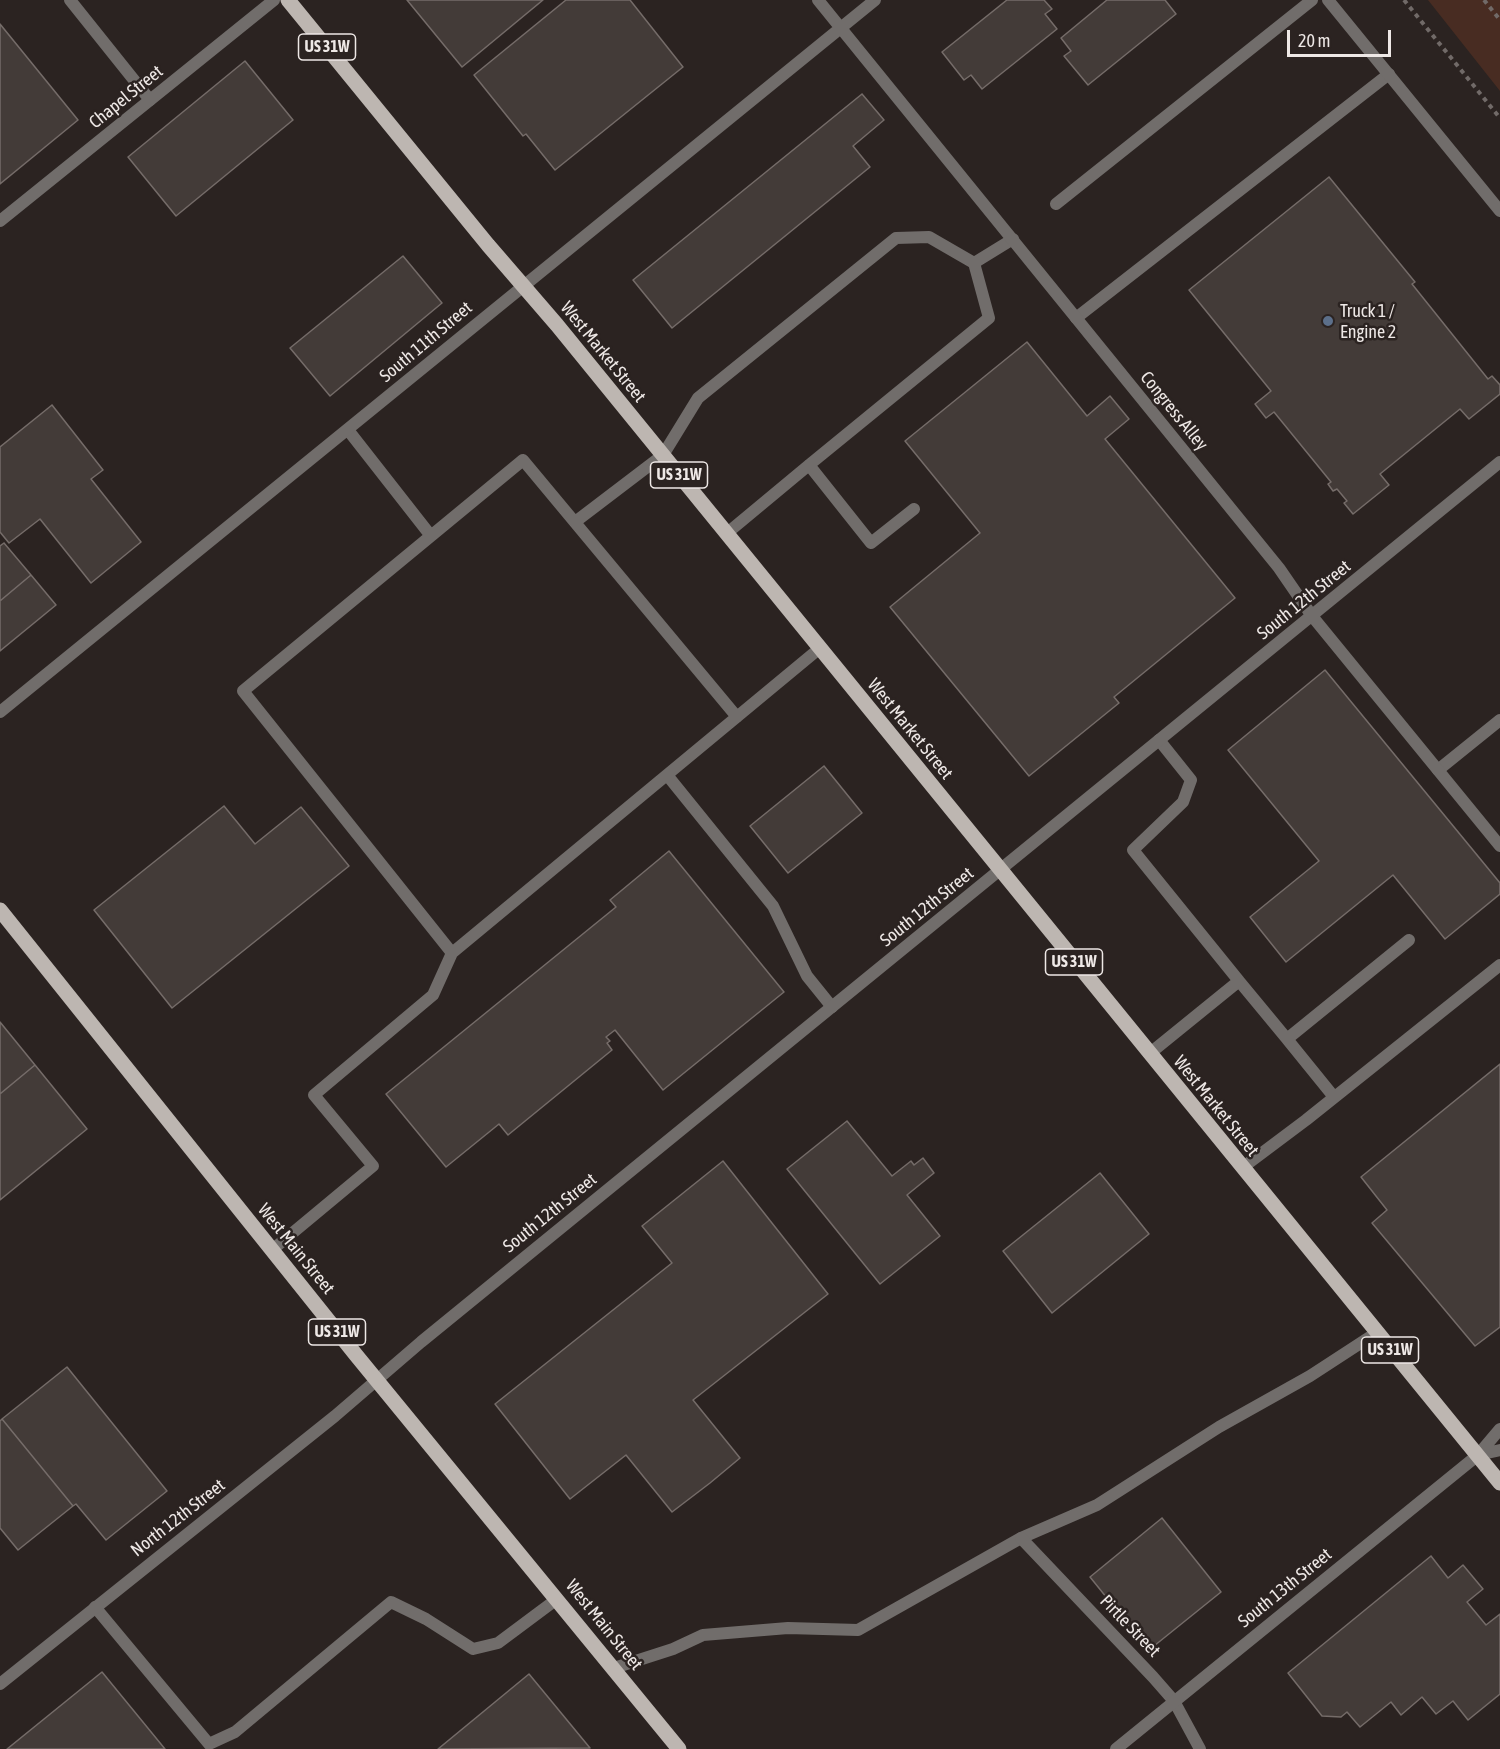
<!DOCTYPE html>
<style>
body{margin:0}
#map{position:relative;width:1500px;height:1749px;overflow:hidden;background:#2b2321;font-family:"Asap Condensed",sans-serif}
canvas{display:block}
.scale{position:absolute;left:1287px;top:30px;width:104px;height:27px;box-sizing:border-box;border:3px solid #eee8e6;border-top:0;padding-left:8px;font-size:18px;line-height:21px;white-space:nowrap;color:#eee8e6;-webkit-text-stroke:4px #2b2321;paint-order:stroke}
</style>
<div id="map">
<canvas width="1500" height="1749"></canvas>
<div class="scale">20 m</div>
</div>
<script>
const ctx = document.querySelector('canvas').getContext('2d');
ctx.lineJoin = 'round';
function fill(path, color) { ctx.fillStyle = color; ctx.fill(path, 'evenodd'); }
const shape = rows => new Path2D(rows.map(r => 'M' + r).join(''));
function stroke(path, color, width, dash) { ctx.strokeStyle = color; ctx.lineWidth = width; ctx.lineCap = dash ? 'butt' : 'round'; ctx.setLineDash(dash || []); ctx.stroke(path); }
function drawText(font, color, halo, rows, align = 'center') {
  ctx.font = font + ' "Asap Condensed",sans-serif'; ctx.lineWidth = 5; ctx.setLineDash([]); ctx.textBaseline = 'middle'; ctx.strokeStyle = halo; ctx.fillStyle = color; for (const [text, x, y, turn = 0] of rows) {
    ctx.save(); ctx.translate(x, y); ctx.rotate((+turn || 0) * Math.PI / 180); ctx.textAlign = isNaN(turn) ? turn : align; if (halo) ctx.strokeText(text, 0, 0); ctx.fillText(text, 0, 0); ctx.restore();
  }
}
fill(shape([
 [1428,0,1500,0,1500,91]
]), '#482c22');
const building = shape([
 [407,0,543,0,462,67,407,0],
 [566,0,630,0,683,67,555,170,526,134,523,136,474,75,566,0],
 [1007,0,1044,0,1052,9,1045,14,1057,29,982,89,971,75,964,80,942,52,1007,0],
 [1107,0,1165,0,1176,14,1088,85,1064,56,1071,51,1061,38,1107,0],
 [0,24,78,120,0,184,0,24],
 [245,61,293,120,176,216,128,157,245,61],
 [862,94,884,120,853,146,870,167,672,328,633,280,862,94],
 [1329,177,1415,282,1412,284,1488,379,1492,376,1500,385,1500,394,1469,419,1460,409,1380,474,1389,485,1353,514,1344,503,1347,501,1337,489,1333,491,1328,484,1331,482,1274,412,1266,418,1255,404,1271,391,1189,290,1329,177],
 [403,256,442,303,330,396,290,348,403,256],
 [1027,342,1087,416,1110,396,1129,419,1105,439,1235,598,1114,697,1119,703,1029,776,890,607,980,533,905,441,1027,342],
 [52,405,103,470,91,479,141,542,91,583,40,519,9,543,0,532,0,447,52,405],
 [4,543,31,575,0,601,0,546,4,543],
 [31,575,56,605,0,651,0,601,31,575],
 [1325,670,1500,883,1500,894,1445,939,1393,875,1286,962,1250,917,1319,861,1228,750,1325,670],
 [824,766,862,813,788,873,750,826,824,766],
 [224,806,255,844,301,807,349,866,172,1008,94,910,224,806],
 [669,851,784,992,663,1090,615,1030,606,1037,610,1041,607,1043,612,1050,508,1135,499,1124,446,1167,386,1094,616,907,610,900,669,851],
 [0,1022,35,1065,0,1094,0,1022],
 [1500,1064,1500,1327,1475,1346,1372,1223,1387,1210,1361,1177,1500,1064],
 [35,1065,87,1129,0,1200,0,1094,35,1065],
 [847,1121,892,1176,911,1161,914,1165,923,1158,934,1173,907,1195,940,1236,880,1284,787,1169,847,1121],
 [723,1161,828,1294,693,1400,740,1458,710,1483,672,1512,626,1455,570,1499,495,1404,672,1263,642,1226,723,1161],
 [1100,1173,1149,1234,1052,1313,1003,1251,1100,1173],
 [67,1367,167,1491,106,1540,76,1504,73,1506,2,1419,67,1367],
 [2,1419,73,1506,18,1550,0,1528,0,1421,2,1419],
 [1162,1518,1221,1592,1149,1650,1090,1577,1162,1518],
 [1431,1556,1448,1578,1463,1565,1483,1589,1467,1602,1486,1625,1500,1614,1500,1694,1468,1720,1453,1701,1436,1714,1422,1697,1401,1715,1391,1702,1360,1727,1347,1712,1341,1717,1322,1716,1288,1673,1431,1556],
 [102,1672,165,1749,7,1749,102,1672],
 [529,1674,590,1748,438,1749,529,1674]
]);
fill(building, '#433b38');
stroke(building, '#756c69', 1.5);
stroke(shape([
 [1404,0,1500,118],
 [1484,0,1500,20]
]), '#716a68', 4, [4.5, 4.5]);
stroke(shape([
 [70,0,150,100],
 [1056,204,1312,0],
 [1076,318,1389,74],
 [348,430,431,536],
 [809,465,871,543,914,509],
 [575,522,663,455,698,398,896,238,929,237,974,263],
 [726,534,809,465,989,318,974,263,1013,239],
 [737,717,523,460,243,691,452,953,820,648],
 [1438,770,1500,720],
 [667,775,773,906,807,976,832,1007],
 [1239,981,1287,1039,1409,940],
 [1287,1039,1334,1097],
 [1149,1054,1239,981,1133,850,1183,802,1191,780,1159,740],
 [1242,1168,1306,1120,1500,965],
 [272,1250,373,1166,314,1095,433,995,452,953],
 [95,1607,209,1744,235,1732,391,1602,426,1619,473,1649,498,1643,557,1599],
 [614,1668,673,1649,703,1635,788,1628,858,1630,1021,1538,1097,1505,1219,1427,1310,1376,1376,1333],
 [1174,1701,1200,1749]
]), '#716d6b', 12);
stroke(shape([
 [818,0,1279,568,1312,616,1500,846],
 [0,221,274,0],
 [0,712,875,0],
 [1021,1538,1153,1677,1174,1701],
 [0,1684,335,1416,421,1342,1500,462]
]), '#716d6b', 12);
stroke(shape([
 [1328,0,1500,211],
 [1478,1455,1500,1450],
 [1116,1749,1478,1455,1500,1429]
]), '#716d6b', 12);
stroke(shape([
 [288,0,488,245,557,325,1500,1483],
 [0,910,356,1355,679,1749]
]), '#bdb6b1', 15);
for (const [x, y, r, color] of [
 [1328,321,6,"#5c6f8a"]
]) { const dot = new Path2D(); dot.arc(x, y, r, 0, 2 * Math.PI); ctx.fillStyle = color; ctx.fill(dot); stroke(dot, '#2b2321', 2); }
for (const [x, y, w] of [
 [327,47,57],
 [679,475,57],
 [1074,962,57],
 [337,1332,57],
 [1390,1350,57]
]) { const box = new Path2D(); box.roundRect(x - w / 2, y - 13, w, 26, 4.5); ctx.fillStyle = '#2b2321'; ctx.fill(box); stroke(box, '#eee8e6', 1.5); }
drawText('bold 16px', '#eee8e6', null, [
 ["US 31W",327,47],
 ["US 31W",679,475],
 ["US 31W",1074,962],
 ["US 31W",337,1332],
 ["US 31W",1390,1350]
]);
drawText('18px', '#eee8e6', '#2b2321', [
 ["Chapel Street",126,97,-39],
 ["South 11th Street",426,342,-40],
 ["West Market Street",603,352,51],
 ["Congress Alley",1174,411,51],
 ["South 12th Street",1304,600,-39],
 ["West Market Street",910,729,51],
 ["South 12th Street",927,907,-39],
 ["West Market Street",1216,1106,51],
 ["South 12th Street",550,1213,-39],
 ["West Main Street",296,1249,51],
 ["North 12th Street",178,1518,-38],
 ["South 13th Street",1285,1588,-39],
 ["West Main Street",604,1625,51],
 ["Pirtle Street",1130,1626,46]
]);
drawText('18px', '#eee8e6', '#2b2321', [
 ["Truck 1 /",1340,311],
 ["Engine 2",1340,332]
], 'left');
</script>
